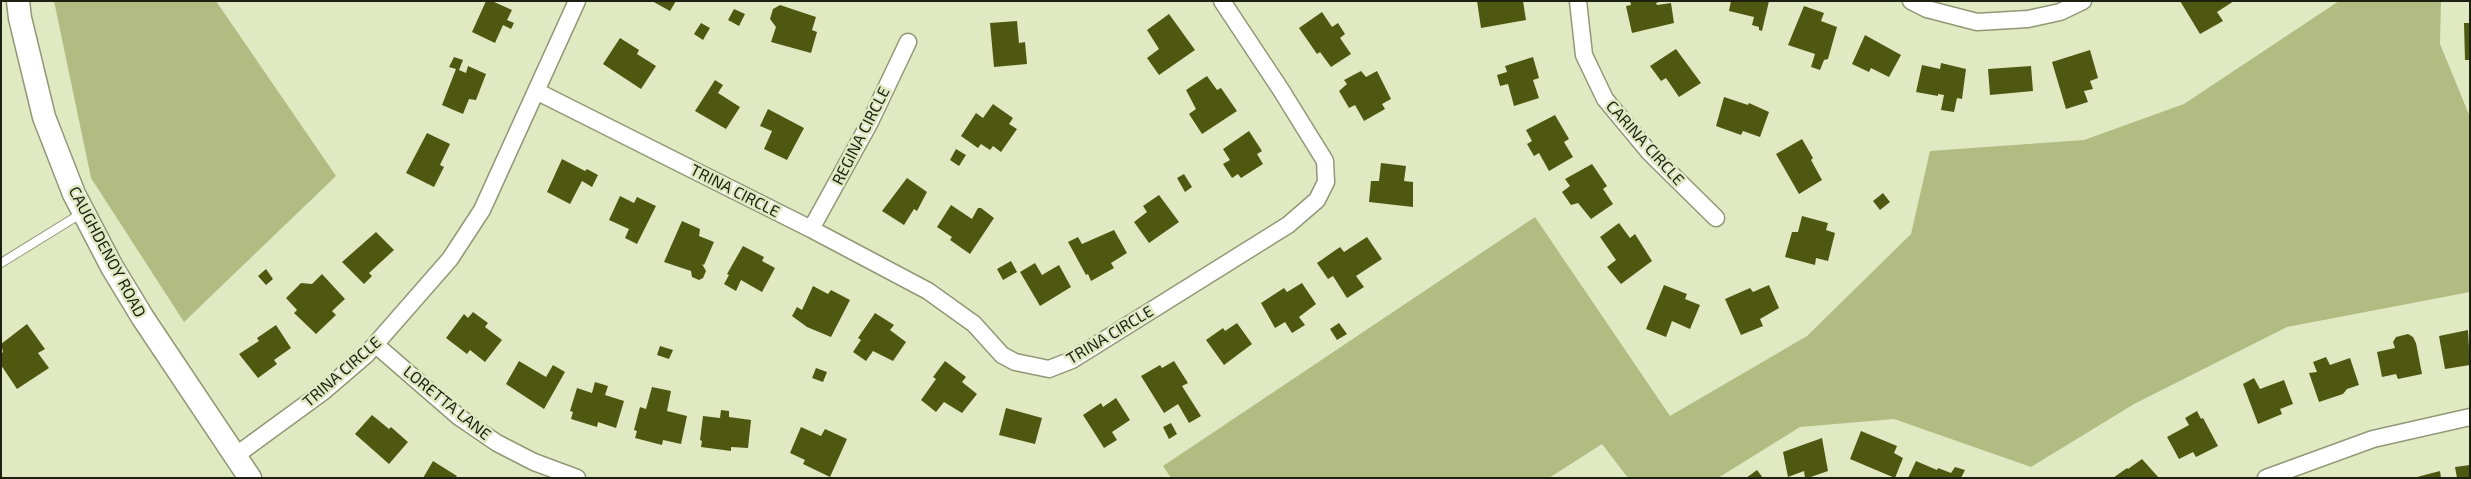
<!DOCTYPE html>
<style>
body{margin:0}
#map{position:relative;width:2471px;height:479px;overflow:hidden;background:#e1e9c3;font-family:"Exo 2",sans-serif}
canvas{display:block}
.frame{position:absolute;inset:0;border:2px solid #1d1f11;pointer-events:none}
</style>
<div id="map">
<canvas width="2471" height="479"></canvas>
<div class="frame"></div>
</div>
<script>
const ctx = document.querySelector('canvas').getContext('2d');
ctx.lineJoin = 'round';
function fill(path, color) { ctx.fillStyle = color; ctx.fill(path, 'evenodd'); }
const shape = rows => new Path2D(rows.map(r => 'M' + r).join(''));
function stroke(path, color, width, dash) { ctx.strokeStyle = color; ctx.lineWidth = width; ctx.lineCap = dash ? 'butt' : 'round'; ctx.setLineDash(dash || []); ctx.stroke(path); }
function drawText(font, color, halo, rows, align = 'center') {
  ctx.font = font + ' "Exo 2",sans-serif'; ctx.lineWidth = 5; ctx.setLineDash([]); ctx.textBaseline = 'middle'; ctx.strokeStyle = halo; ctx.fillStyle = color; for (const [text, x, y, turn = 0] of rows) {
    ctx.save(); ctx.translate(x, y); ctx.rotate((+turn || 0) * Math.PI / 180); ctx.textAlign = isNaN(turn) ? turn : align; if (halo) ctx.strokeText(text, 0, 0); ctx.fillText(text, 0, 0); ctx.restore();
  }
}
fill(shape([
 [54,1,216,1,336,176,184,322,91,178],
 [2339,1,2441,1,2440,44,2470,117,2470,292,2287,327,2134,404,2031,467,1894,419,1800,427,1718,478,1628,478,1602,444,1549,478,1171,478,1163,466,1535,217,1670,416,1807,336,1911,234,1930,151,2084,140,2184,104]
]), '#b2bc82');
fill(shape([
 [486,1,492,1,512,10,507,20,514,23,511,29,503,25,495,43,472,32],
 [652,1,676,1,670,11],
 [1477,1,1523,1,1526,20,1481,28],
 [1630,1,1662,1,1656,3,1657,5,1671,3,1674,23,1632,33,1626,6,1631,5],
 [1731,1,1769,1,1762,31,1759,30,1759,27,1752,25,1754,17,1729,11],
 [2180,1,2234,1,2217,12,2223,21,2200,34],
 [780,5,816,17,812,30,817,32,811,53,771,42,776,27,770,19,773,9],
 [1804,6,1824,13,1821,21,1837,27,1828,59,1824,60,1820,70,1811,67,1815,54,1788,45],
 [734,9,745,14,739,26,728,20],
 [1322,12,1332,27,1338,23,1345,34,1340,38,1351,54,1331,67,1320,52,1317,54,1299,28],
 [1169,14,1195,50,1159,75,1147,58,1159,49,1147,30],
 [1017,21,1019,43,1025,42,1027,64,994,67,990,23],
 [701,23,710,28,703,40,694,34],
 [2464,23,2470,23,2470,60,2465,60],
 [1865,35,1901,55,1889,77,1871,68,1869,72,1852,64],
 [620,38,639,50,637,54,656,66,641,89,603,64],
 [1676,49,1701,83,1679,97,1666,78,1661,81,1650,66],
 [2090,50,2098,78,2090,81,2093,89,2084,91,2088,102,2066,109,2052,62],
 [454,57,463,60,459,70,466,73,468,66,486,74,476,100,469,99,463,114,442,105,456,69,449,67],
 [1533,57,1539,78,1533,80,1539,98,1514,106,1508,84,1500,86,1497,75,1507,72,1505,66],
 [1941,63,1966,69,1962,99,1957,98,1954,112,1941,110,1944,95,1938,94,1938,96,1916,92,1922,65,1940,69],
 [2031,66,2033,91,1990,95,1988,69],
 [1361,71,1366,77,1377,71,1391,99,1382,104,1385,109,1364,121,1355,105,1349,108,1339,91,1347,84,1344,80],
 [1207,76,1217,90,1221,88,1237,111,1202,134,1189,114,1196,109,1186,90],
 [715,80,723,85,718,93,740,107,726,129,695,111],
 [1724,97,1748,105,1749,103,1769,112,1760,137,1743,131,1741,135,1716,126],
 [993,104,1013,118,1009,124,1017,129,1001,152,993,146,990,150,981,144,978,148,961,136,976,113,983,118],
 [768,109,804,128,787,160,764,149,772,131,760,126],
 [1555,115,1569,139,1564,142,1573,157,1549,171,1539,153,1534,156,1527,144,1532,141,1526,130],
 [1249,131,1262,151,1257,154,1263,164,1241,178,1238,174,1232,178,1223,164,1230,160,1223,149],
 [427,133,450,144,440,165,444,167,434,187,406,173],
 [1802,139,1813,158,1811,160,1822,180,1799,194,1776,154],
 [956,149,966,155,959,166,950,160],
 [562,159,585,171,587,169,598,175,592,187,582,181,570,204,547,192],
 [1381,163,1406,166,1404,181,1413,182,1413,207,1369,202,1371,181,1379,181],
 [1592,164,1607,186,1603,189,1613,204,1591,219,1578,203,1571,205,1562,192,1570,186,1565,179],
 [1184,174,1192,187,1185,192,1177,178],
 [907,178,927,192,917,211,914,209,904,225,882,211],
 [1883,193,1890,202,1880,210,1873,201],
 [1159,195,1179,222,1149,243,1134,222,1147,212,1143,206],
 [620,196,634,203,637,197,656,206,637,244,625,238,629,229,609,220],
 [951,205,972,219,978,208,981,208,994,218,970,254,950,240,952,237,937,227],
 [1802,216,1828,223,1826,230,1835,233,1828,261,1816,258,1815,265,1785,257,1792,232,1798,232],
 [682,221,700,229,699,236,714,242,704,265,702,264,706,271,703,278,699,280,692,277,691,271,664,262],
 [1619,223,1630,238,1635,234,1652,261,1621,284,1607,267,1616,260,1600,237],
 [1114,230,1127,253,1111,263,1114,268,1091,281,1088,274,1086,275,1068,242,1078,237,1082,244],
 [376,232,394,250,369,273,372,276,364,284,342,262],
 [1367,237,1382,259,1356,276,1364,287,1347,298,1333,276,1328,279,1317,263,1340,247,1344,252],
 [743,246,764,257,762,261,775,268,762,292,741,280,736,291,724,284,729,275,727,274],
 [1011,261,1017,272,1003,280,997,269],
 [1035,263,1042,275,1059,265,1071,287,1040,306,1020,272],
 [266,269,273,279,266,285,258,276],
 [322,274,345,299,332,311,336,315,316,334,294,313,297,310,286,298,301,283,312,284],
 [1302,283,1316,304,1299,317,1305,325,1292,333,1285,322,1275,328,1261,303,1284,288,1287,292],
 [1664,285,1687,294,1685,299,1700,305,1690,329,1672,321,1666,337,1646,329],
 [1769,285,1779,308,1760,319,1763,326,1741,335,1725,299,1750,288,1753,292],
 [813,286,828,294,831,290,850,300,831,337,807,327,792,316,797,307,802,310],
 [473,312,488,323,485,327,502,340,485,362,470,350,467,354,446,338,464,314,468,318],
 [875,313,894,325,890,330,906,342,893,361,873,351,866,361,853,352,861,340,858,338],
 [1237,323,1252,344,1224,365,1206,340,1223,328,1225,331],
 [1339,323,1347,334,1337,340,1330,329],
 [27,324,45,349,38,353,49,368,17,389,1,365,1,354,3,352,1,344],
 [276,325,291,348,274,360,277,364,258,378,239,354,259,341,257,338],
 [2468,330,2470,365,2445,369,2439,336],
 [2408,334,2413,337,2416,343,2422,374,2398,379,2396,374,2382,377,2377,352,2395,348,2393,342,2396,337],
 [660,346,673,350,669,359,657,355],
 [2326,357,2330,365,2350,358,2359,385,2347,389,2343,394,2319,402,2309,373,2317,372,2313,362],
 [519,361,546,377,553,365,565,372,544,409,506,384],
 [945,361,966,377,962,382,977,394,962,413,944,402,936,412,921,400,936,379,933,377],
 [1174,361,1188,383,1182,386,1201,416,1189,423,1178,404,1164,413,1141,376,1160,365,1162,368],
 [816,368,827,372,823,382,812,378],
 [2254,378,2260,389,2284,380,2293,404,2280,409,2282,414,2258,424,2243,384],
 [595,382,608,386,605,395,624,401,616,428,598,422,597,427,571,419,573,412,570,411,577,388,592,393],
 [652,387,671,391,667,411,687,416,681,444,663,440,662,445,635,438,637,431,634,430,640,407,646,409],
 [1116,398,1130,420,1112,432,1117,440,1104,448,1083,415,1101,403,1103,407],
 [1006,408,1042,418,1035,444,999,435],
 [721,410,729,411,729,417,751,420,748,448,731,447,731,451,701,447,702,441,700,440,703,416,720,418],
 [2197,411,2201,419,2203,418,2218,446,2196,457,2193,452,2179,459,2167,437,2189,425,2185,418],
 [372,415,389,429,391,427,408,442,389,464,355,434],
 [1171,423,1177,434,1169,439,1163,427],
 [801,427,821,436,825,429,847,439,830,477,803,464,805,460,790,453],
 [1861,431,1897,446,1894,453,1903,458,1895,478,1850,459],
 [1822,438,1828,471,1808,478,1805,478,1804,471,1788,477,1783,452],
 [2142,459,2159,478,2113,478,2127,468,2128,469],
 [433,461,457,476,455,478,423,478],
 [1916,461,1937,470,1938,468,1951,473,1955,467,1965,470,1961,478,1908,478],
 [2470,465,2470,478,2457,478,2455,467],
 [1757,470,1763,478,1746,478],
 [2440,471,2441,478,2417,478,2417,477]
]), '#4f5811');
const lane = shape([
 [1,263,82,213]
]);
const street = shape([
 [1578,1,1584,55,1605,99,1649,152,1716,218],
 [1911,1,1927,9,1977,22,2028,19,2060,12,2083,1],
 [536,91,811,229,928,291,974,324,1002,355,1015,362,1049,369,1072,360,1288,225,1317,200,1326,182,1325,161,1281,90,1222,1],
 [811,229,869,124,908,42],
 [376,345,459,417,497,443,534,462,577,478],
 [235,456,324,391,366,355,450,259,482,210,577,1],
 [2266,478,2373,439,2470,417]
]);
const secondary = shape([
 [18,1,20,18,44,117,74,194,112,267,143,318,250,478]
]);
stroke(lane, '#919875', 10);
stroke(street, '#919875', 19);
stroke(secondary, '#919875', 25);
stroke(lane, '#fff', 8);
stroke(street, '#fff', 16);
stroke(secondary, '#fff', 22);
drawText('16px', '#1d1f11', '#e1e9c3', [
 ["REGINA CIRCLE",861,136,-63],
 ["CARINA CIRCLE",1645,143,48],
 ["TRINA CIRCLE",735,191,27],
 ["CAUGHDENOY ROAD",107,252,62],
 ["TRINA CIRCLE",1110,335,-31],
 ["TRINA CIRCLE",342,372,-41],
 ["LORETTA LANE",447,403,39]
]);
</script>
